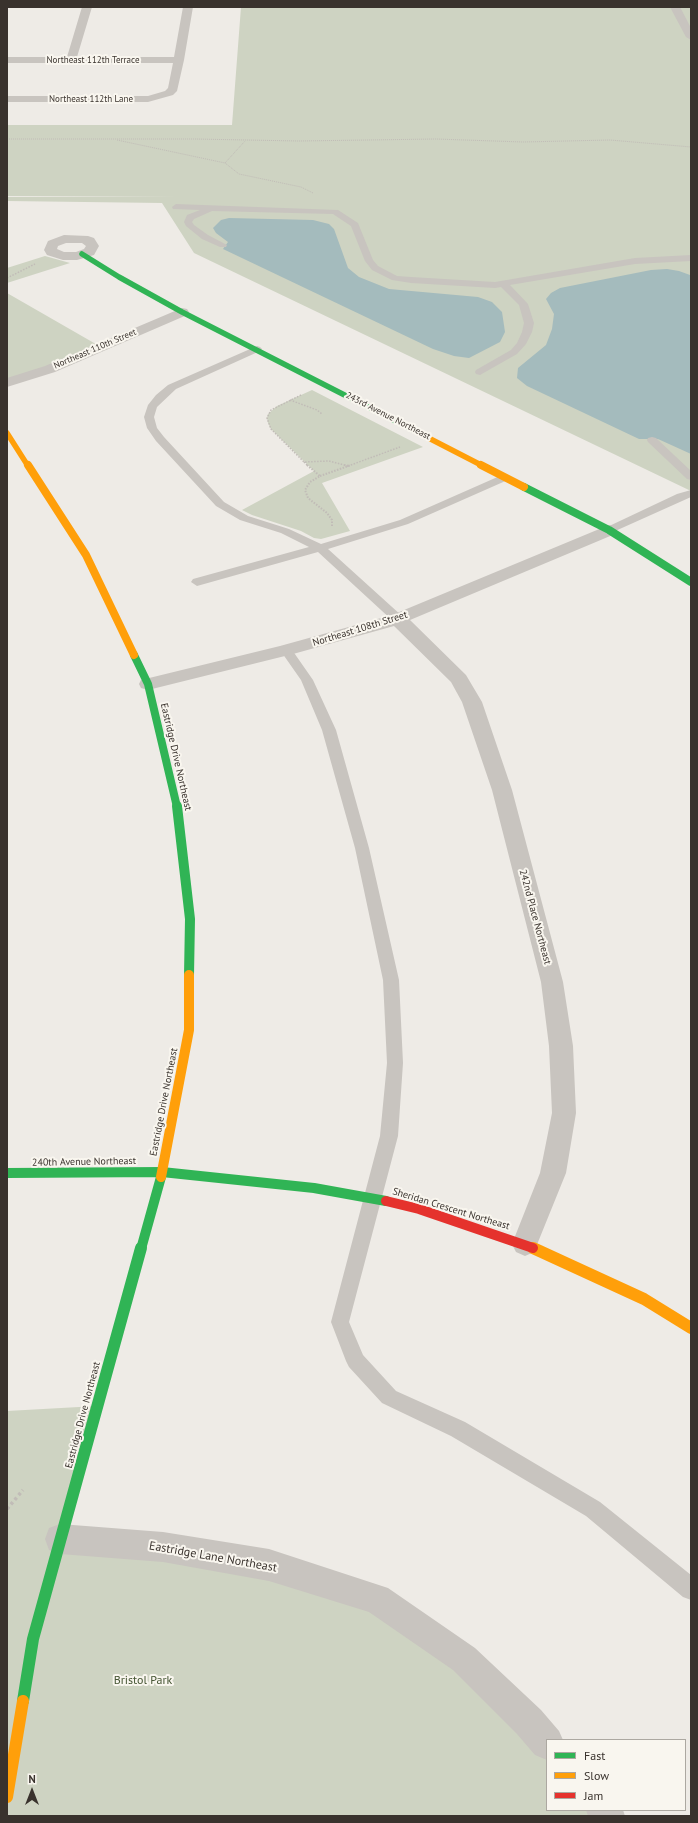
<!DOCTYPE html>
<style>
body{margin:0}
#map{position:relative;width:698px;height:1823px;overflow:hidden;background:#eeebe6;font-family:"PT Sans",sans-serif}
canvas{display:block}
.frame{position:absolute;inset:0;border:8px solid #39322d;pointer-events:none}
.legend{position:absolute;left:546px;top:1739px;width:140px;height:72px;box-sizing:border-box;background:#f9f6ef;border:1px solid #aca8a1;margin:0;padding:5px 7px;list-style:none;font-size:12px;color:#39322d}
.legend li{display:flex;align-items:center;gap:8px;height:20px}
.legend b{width:20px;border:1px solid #aca8a1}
.north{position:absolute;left:12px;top:1771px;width:40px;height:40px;-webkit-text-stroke:3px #f9f6ef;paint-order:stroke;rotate:0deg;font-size:11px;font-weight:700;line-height:16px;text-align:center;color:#39322d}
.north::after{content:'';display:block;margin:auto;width:14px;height:18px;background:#39322d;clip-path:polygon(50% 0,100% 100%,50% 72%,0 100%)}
</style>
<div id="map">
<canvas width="698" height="1823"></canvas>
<div class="frame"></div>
<ul class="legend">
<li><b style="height:5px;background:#30b455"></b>Fast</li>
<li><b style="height:5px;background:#ff9f0a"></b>Slow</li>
<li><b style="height:5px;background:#e5322d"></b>Jam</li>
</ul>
<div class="north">N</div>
</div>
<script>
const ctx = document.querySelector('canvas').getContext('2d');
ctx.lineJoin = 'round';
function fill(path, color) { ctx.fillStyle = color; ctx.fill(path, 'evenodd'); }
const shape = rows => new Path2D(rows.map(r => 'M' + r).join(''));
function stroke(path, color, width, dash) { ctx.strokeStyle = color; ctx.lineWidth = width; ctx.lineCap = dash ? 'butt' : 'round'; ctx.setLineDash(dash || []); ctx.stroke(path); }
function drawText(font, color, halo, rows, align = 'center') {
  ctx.font = font + ' "PT Sans",sans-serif'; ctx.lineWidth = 4; ctx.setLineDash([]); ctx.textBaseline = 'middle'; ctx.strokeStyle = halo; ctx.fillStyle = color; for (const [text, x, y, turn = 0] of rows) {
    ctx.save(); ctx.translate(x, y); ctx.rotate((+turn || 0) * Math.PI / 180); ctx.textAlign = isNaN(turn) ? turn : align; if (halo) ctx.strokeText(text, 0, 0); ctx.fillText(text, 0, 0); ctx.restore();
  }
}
fill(shape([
 [241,7,691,7,691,491,194,253,162,203,7,201,7,197,177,197,7,196,7,125,232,125],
 [45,256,70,263,7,283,7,268],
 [7,293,101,347,7,380],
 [312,390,423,447,322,483,350,531,321,539,314,538,301,531,252,515,242,510,314,471,271,429,268,423,267,418,268,414,277,406],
 [97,1406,60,1539,377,1599,547,1743,547,1810,603,1810,608,1816,7,1816,7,1411]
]), '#ced3c2');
fill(shape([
 [229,218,313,220,329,224,334,229,348,268,359,277,389,289,478,297,492,302,502,312,505,332,500,342,469,358,454,356,433,349,223,249,228,242,216,233,213,228,221,220],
 [667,269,679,271,690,275,691,278,691,454,658,439,639,439,527,386,517,378,518,368,546,345,552,329,554,314,546,299,551,293,560,288,651,270]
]), '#a4bbbd');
stroke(shape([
 [7,139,195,139,299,141,436,139,523,142,610,140,691,147],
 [117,140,225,163,239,174,301,187,313,193],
 [225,163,245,141]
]), '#c1bcb7', 1, [1, 1]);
stroke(shape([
 [7,278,35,264],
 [301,395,271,410,267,418,271,429,304,462,329,461,348,466],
 [290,400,317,410,322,414],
 [304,462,308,466],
 [348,466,400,447]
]), '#c1bcb7', 1.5, [1.5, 1.5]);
stroke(shape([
 [307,465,320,476,310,482,305,490,308,498,327,513,332,520,332,526],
 [344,465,349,466],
 [320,476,351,465]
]), '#c1bcb7', 2, [1.5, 1.5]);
stroke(shape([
 [7,1509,23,1490]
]), '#c1bcb7', 3.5, [3, 3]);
fill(shape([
 [176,204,338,210,358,223,373,260,378,266,397,276,411,277,495,282,635,258,691,255,691,261,635,264,510,285,528,304,534,323,532,332,526,344,517,354,480,375,476,374,475,372,476,370,511,350,517,343,522,332,524,323,519,305,501,287,495,288,411,283,392,280,372,270,365,261,351,226,333,214,212,211,194,219,192,222,194,225,208,235,227,245,226,247,220,247,202,239,186,226,184,222,187,215,200,210,173,209,172,207,176,204],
 [257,346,260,347,262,349,260,351,176,389,157,407,154,417,157,428,164,437,224,502,248,516,289,529,321,544,400,520,502,475,506,474,511,477,510,479,408,524,328,549,402,616,404,619,402,622,394,622,318,552,197,586,191,582,193,579,309,547,281,533,240,520,216,506,156,441,147,428,144,417,148,405,156,395,168,385,257,346],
 [652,437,656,438,691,471,691,480,687,479,648,442,647,440,648,438,652,437],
 [691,490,691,497,613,532,605,532,603,530,605,528,677,494,691,490],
 [286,646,290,647,313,680,336,730,369,848,399,980,403,1063,398,1136,349,1322,363,1355,396,1391,465,1422,600,1502,691,1575,691,1600,683,1597,586,1516,451,1436,382,1403,349,1367,346,1361,331,1322,380,1136,387,1063,383,980,355,848,322,730,301,680,280,650,282,647,286,646]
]), '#c8c4bf');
fill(shape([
 [82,7,92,7,77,57,174,57,183,7,193,7,184,60,177,91,173,95,148,102,7,102,7,96,148,96,165,91,168,88,173,63,7,63,7,57,67,57,82,7],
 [670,7,680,7,691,28,691,40,686,37,670,7],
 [64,235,88,236,94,238,99,246,94,255,77,260,63,260,47,255,44,250,48,241,64,235],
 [66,243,82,243,86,246,84,249,76,252,64,252,57,249,58,246,66,243],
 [182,308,187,309,189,312,187,315,55,372,7,387,7,378,45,366,182,308],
 [609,525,615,526,617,530,615,534,410,620,466,675,482,702,512,790,563,982,573,1046,576,1113,566,1173,534,1252,525,1256,516,1252,512,1244,540,1173,552,1113,549,1046,541,982,492,790,462,702,451,682,394,626,293,654,148,690,141,688,139,684,141,680,280,646,392,615,609,525],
 [60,1524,163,1532,269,1549,388,1588,475,1648,541,1710,559,1731,563,1740,547,1740,547,1760,535,1755,517,1734,453,1670,369,1612,269,1581,163,1562,60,1554,49,1550,45,1539,49,1528,60,1524],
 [586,1810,623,1810,625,1816,588,1816,586,1810]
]), '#c8c4bf');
stroke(shape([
 [82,254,119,277,182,312,415,431]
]), '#30b455', 5.5);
stroke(shape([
 [524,487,609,530,691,582],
 [134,655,148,684,177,807]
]), '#30b455', 8);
stroke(shape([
 [177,806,190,919,189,975],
 [7,1173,162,1172,314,1188,386,1201],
 [141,1249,161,1177]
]), '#30b455', 10);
stroke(shape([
 [23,1701,33,1639,141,1248]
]), '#30b455', 12);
stroke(shape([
 [415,431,483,466],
 [7,433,28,466]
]), '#ff9f0a', 5.5);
stroke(shape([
 [28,465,86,555,134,655],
 [481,465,524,487]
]), '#ff9f0a', 8);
stroke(shape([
 [161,1177,189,1030,189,975],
 [533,1248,536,1249]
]), '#ff9f0a', 10);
stroke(shape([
 [533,1248,644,1299,691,1328],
 [7,1797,23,1701]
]), '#ff9f0a', 12);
stroke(shape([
 [386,1201,419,1209,533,1248]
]), '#e5322d', 10);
drawText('9px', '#39322d', '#f9f6ef', [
 ["Northeast 112th Terrace",93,60],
 ["Northeast 112th Lane",91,99],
 ["Northeast 110th Street",95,349,-23],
 ["243rd Avenue Northeast",388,416,27]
]);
drawText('10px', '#39322d', '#f9f6ef', [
 ["Northeast 108th Street",360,629,-17],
 ["Eastridge Drive Northeast",176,757,77],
 ["242nd Place Northeast",535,917,75],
 ["Eastridge Drive Northeast",164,1102,-79],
 ["240th Avenue Northeast",84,1162,-1],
 ["Sheridan Crescent Northeast",451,1209,17],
 ["Eastridge Drive Northeast",83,1415,-75]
]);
drawText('12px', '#39322d', '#f9f6ef', [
 ["Eastridge Lane Northeast",213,1557,10]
]);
drawText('12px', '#455533', '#f9f6ef', [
 ["Bristol Park",143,1681]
]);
</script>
